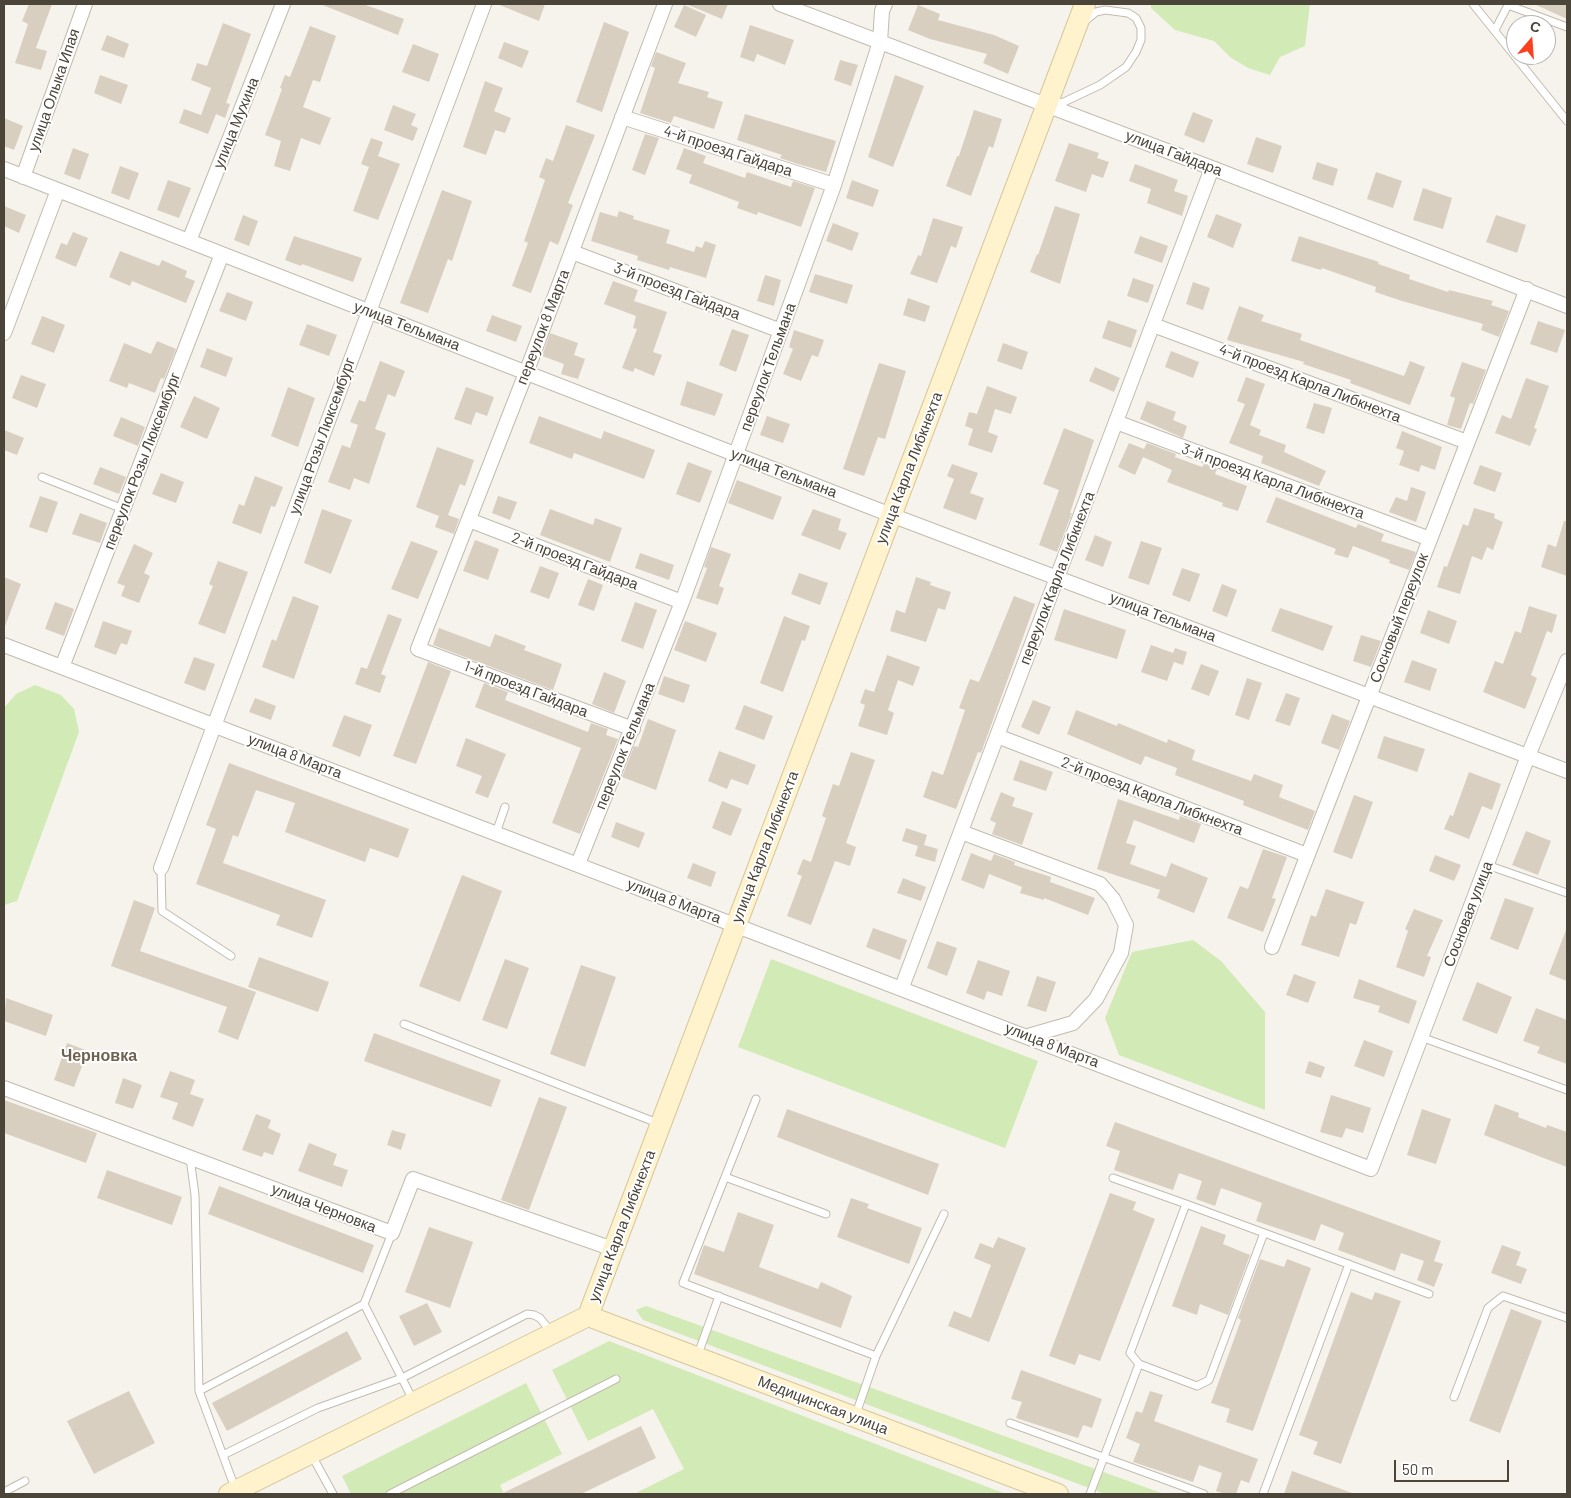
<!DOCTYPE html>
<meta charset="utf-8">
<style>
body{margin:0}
#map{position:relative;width:1571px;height:1498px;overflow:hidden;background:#f6f3ec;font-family:Barlow,sans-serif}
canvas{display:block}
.frame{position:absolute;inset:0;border:5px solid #4b4439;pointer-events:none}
.north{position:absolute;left:1506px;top:15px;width:50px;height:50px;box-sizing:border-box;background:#fff;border:1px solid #b7b4b0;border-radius:50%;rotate:18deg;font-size:14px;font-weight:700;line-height:20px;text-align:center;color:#4b4439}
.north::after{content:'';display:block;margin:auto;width:18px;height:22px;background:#fc3f1d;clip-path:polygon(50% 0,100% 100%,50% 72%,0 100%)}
.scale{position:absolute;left:1394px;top:1460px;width:115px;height:22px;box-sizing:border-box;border:2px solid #4b4439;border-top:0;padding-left:6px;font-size:15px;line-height:18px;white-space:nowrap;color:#4b4439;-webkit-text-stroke:4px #fff;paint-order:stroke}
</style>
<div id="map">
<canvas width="1571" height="1498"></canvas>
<div class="frame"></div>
<div class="north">С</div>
<div class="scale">50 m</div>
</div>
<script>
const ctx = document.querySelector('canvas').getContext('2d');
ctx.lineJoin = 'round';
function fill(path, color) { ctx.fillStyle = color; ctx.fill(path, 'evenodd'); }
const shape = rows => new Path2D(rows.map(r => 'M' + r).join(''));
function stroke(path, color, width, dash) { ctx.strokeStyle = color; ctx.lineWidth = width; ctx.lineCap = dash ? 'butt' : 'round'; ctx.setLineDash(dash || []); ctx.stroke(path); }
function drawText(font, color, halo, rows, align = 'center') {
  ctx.font = font + ' Barlow,sans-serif'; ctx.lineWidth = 4; ctx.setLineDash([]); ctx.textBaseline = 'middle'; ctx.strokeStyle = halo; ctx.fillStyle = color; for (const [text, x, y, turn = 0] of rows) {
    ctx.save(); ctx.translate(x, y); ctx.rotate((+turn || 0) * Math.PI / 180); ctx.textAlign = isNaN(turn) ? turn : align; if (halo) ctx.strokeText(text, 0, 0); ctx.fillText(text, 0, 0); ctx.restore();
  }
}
fill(shape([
 [1151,4,1310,4,1305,46,1280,57,1270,75,1248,68,1230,57,1214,41,1175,30,1151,8],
 [35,685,61,695,74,709,79,732,17,901,4,905,4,708,16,694],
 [1193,940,1221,961,1265,1012,1265,1110,1119,1055,1105,1018,1132,952],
 [771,959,1038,1061,1005,1148,738,1047],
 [646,1306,1164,1494,1105,1494,643,1320,636,1310],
 [609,1341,961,1477,1006,1494,634,1494,684,1469,653,1409,588,1441,552,1370],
 [526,1383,562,1454,500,1485,504,1494,351,1494,342,1476]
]), '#d2eab5');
fill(shape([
 [29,4,52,4,36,48,47,51,41,70,15,63,28,24,22,21],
 [320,4,363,4,404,19,398,35],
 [497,4,545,4,539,21],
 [686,4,728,4,722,19],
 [1534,4,1567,4,1567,19],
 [684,5,706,15,696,37,674,27],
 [918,5,940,14,938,20,994,35,1019,46,1008,74,983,63,987,54,930,39,908,30],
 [604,22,629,32,602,112,576,102],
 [223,23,251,34,226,103,230,104,225,118,216,114,208,134,179,123,184,109,201,115,211,88,191,80,197,63,207,66],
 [750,25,794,40,785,65,757,54,754,62,740,57],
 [310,26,336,36,320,82,313,80,303,107,331,118,320,145,301,138,290,171,274,166,281,141,265,135,282,89,280,88,285,75,290,77],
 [107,35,129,44,124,58,101,50],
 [504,42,529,51,522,68,498,58],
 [413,44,439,54,429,82,402,72],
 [656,52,686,63,678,83,709,92,707,97,723,102,714,129,674,116,671,123,640,113,655,68,651,66],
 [840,60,858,65,851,86,834,80],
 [100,75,128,85,121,104,94,93],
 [895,75,924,86,893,167,868,157],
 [485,81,503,88,494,111,511,118,505,133,495,130,486,155,463,147],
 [393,105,416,114,411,125,418,128,413,141,384,130],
 [974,110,1002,119,993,148,989,146,971,196,946,186,957,156,959,156],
 [1193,112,1213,120,1204,143,1184,135],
 [745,114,836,141,826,172,798,164,780,158,782,155,737,140],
 [4,118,23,126,14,150,4,146],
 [566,125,595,135,568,203,573,205,558,245,550,241,531,293,512,286,528,243,524,241,545,180,539,177,546,158,553,161],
 [645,134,659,138,645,175,632,170],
 [1256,137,1282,146,1273,173,1247,164],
 [371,138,383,142,378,156,400,164,378,220,353,211,369,167,361,164],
 [1069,143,1099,153,1097,158,1109,162,1103,178,1092,174,1086,192,1055,181],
 [73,148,89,154,80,180,64,174],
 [684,148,706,156,703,163,745,178,747,172,791,187,793,181,815,188,801,227,758,212,757,215,737,208,739,202,689,183,692,175,676,169],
 [1317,162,1338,169,1333,186,1312,179],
 [1135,164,1178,180,1174,191,1188,196,1182,216,1147,203,1151,189,1129,181],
 [120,166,139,173,129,200,111,193],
 [1376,172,1402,181,1393,208,1367,199],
 [168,180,191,188,179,218,157,210],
 [852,180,879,190,873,207,846,198],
 [1423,188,1452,198,1443,229,1413,220],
 [442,190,472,201,452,261,448,259,428,313,400,303],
 [4,206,26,215,19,233,4,226],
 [1055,206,1080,214,1060,284,1030,272,1037,254,1038,255],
 [619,211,634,216,633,219,670,230,666,243,694,252,696,246,702,248,705,241,716,245,706,278,670,267,669,270,637,260,638,256,591,241,600,212,617,217],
 [1216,214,1242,224,1233,248,1207,237],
 [243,215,258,221,249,246,234,240],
 [1496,215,1526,225,1517,253,1486,242],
 [933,218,963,227,956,248,951,246,937,283,910,274,918,255,921,256],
 [833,223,859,233,852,251,826,241],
 [73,232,88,238,76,267,55,258,61,243,67,245],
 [294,236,362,258,353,282,302,264,301,266,285,260],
 [1140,236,1168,246,1162,263,1134,253],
 [1299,236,1379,262,1378,264,1410,275,1409,279,1448,292,1449,290,1493,301,1491,305,1509,311,1499,337,1481,330,1483,324,1402,301,1375,292,1376,287,1322,268,1321,270,1291,261],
 [120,251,159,266,162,260,187,271,185,277,195,281,186,303,132,281,130,286,109,277],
 [815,274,853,285,847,304,809,292],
 [765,275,781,280,774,306,757,301],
 [1133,278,1154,285,1148,303,1127,296],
 [613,281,638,290,634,301,667,312,653,352,662,355,654,376,635,368,633,372,622,368,637,329,633,328,636,316,604,304],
 [1193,282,1210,288,1203,310,1186,304],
 [227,292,253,302,246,321,219,311],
 [908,298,930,306,925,322,903,315],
 [1239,306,1264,315,1261,321,1302,334,1300,340,1404,376,1410,361,1425,367,1410,405,1350,383,1351,380,1303,364,1304,362,1227,340],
 [492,315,522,326,516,342,486,331],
 [42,316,65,325,54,353,31,344],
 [1108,320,1137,330,1131,348,1102,338],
 [1538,321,1565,330,1557,353,1530,344],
 [307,324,337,335,329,356,299,345],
 [732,329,749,335,736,372,719,365],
 [794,330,824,340,818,357,812,355,801,381,783,374,793,349,789,347],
 [550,333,578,343,574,355,585,359,578,379,561,374,564,364,542,356],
 [157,341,176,349,164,379,161,378,155,393,129,383,127,388,109,381,124,343,151,354],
 [1003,343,1028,352,1022,370,997,361],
 [207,348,233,358,226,377,200,367],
 [1171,351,1199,362,1193,378,1165,367],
 [380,361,405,371,395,397,388,394,375,429,386,433,369,484,354,478,350,490,328,482,342,445,350,448,358,425,350,422,359,400,365,402],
 [1462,362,1486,370,1473,404,1470,403,1461,429,1447,425,1455,398,1450,396],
 [879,363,906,371,885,439,878,437,864,476,843,469],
 [1095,367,1120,378,1114,392,1089,381],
 [21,375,46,384,37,408,12,398],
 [1246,377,1265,384,1250,425,1261,430,1259,435,1286,445,1284,452,1326,471,1319,486,1261,463,1263,456,1229,443,1245,404,1237,401],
 [1526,378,1549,386,1534,428,1537,429,1530,446,1495,433,1502,415,1511,419],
 [687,381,723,394,715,416,680,405],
 [987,386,1017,397,1011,414,995,409,988,432,998,436,992,453,968,445,973,429,965,426,969,412,977,414],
 [288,387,315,398,298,447,271,436],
 [466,387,494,397,487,416,476,412,471,425,454,419],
 [194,396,220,408,207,439,180,427],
 [1147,401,1176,412,1173,420,1187,426,1183,438,1140,419],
 [1314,403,1332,408,1324,434,1306,428],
 [539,416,601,439,604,431,655,450,644,479,574,453,572,459,529,443],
 [767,416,790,424,783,443,760,435],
 [121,417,145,427,138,446,113,436],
 [1064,428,1094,440,1070,513,1072,513,1057,552,1039,545,1059,490,1043,484],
 [4,430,24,438,17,455,4,450],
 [1402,431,1442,447,1435,470,1421,465,1419,472,1399,465,1404,451,1396,448],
 [1129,443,1144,449,1147,443,1176,454,1175,457,1202,467,1204,464,1217,469,1215,474,1247,486,1238,511,1222,506,1223,503,1167,482,1172,470,1143,457,1135,475,1118,467],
 [437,447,474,460,465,486,460,484,448,515,459,519,454,534,435,527,439,516,416,507],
 [688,462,712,471,700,503,676,494],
 [952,464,978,473,970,493,984,498,976,520,943,508,954,479,947,476],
 [1480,465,1502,473,1495,492,1473,484],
 [100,467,126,477,119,494,93,484],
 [161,473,184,482,176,503,152,494],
 [255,476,283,487,275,507,271,506,261,534,232,523,239,504,244,506],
 [737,480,782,497,773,520,728,503],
 [1411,487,1426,492,1416,522,1389,512,1396,497,1407,501],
 [40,496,58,502,47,533,29,527],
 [498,496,517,502,510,520,492,513],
 [1276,497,1356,528,1358,524,1384,534,1381,541,1416,552,1409,570,1389,563,1390,560,1353,546,1348,558,1334,554,1336,549,1266,522],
 [1474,508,1495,514,1494,518,1503,522,1493,550,1487,547,1482,560,1472,556,1460,594,1437,587,1444,566,1447,567,1463,524,1468,526],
 [322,509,352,520,331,574,304,563],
 [550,509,593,525,595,518,622,528,610,562,540,535],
 [813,509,841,519,838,530,847,533,840,550,801,535],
 [80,513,107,523,100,543,72,534],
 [1564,521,1567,521,1567,576,1541,567,1548,544,1556,547],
 [1095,535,1112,542,1103,567,1085,560],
 [475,540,499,549,488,580,463,571],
 [411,541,438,551,418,599,391,589],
 [1141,541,1162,548,1149,585,1128,578],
 [134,544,153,553,144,573,150,576,139,603,121,596,125,586,117,583],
 [711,547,731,554,719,586,724,588,718,605,696,598,707,568,704,567],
 [640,553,674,565,669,580,635,568],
 [218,561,248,572,225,634,198,624,213,586,209,584],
 [540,566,559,573,549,599,530,592],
 [1182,568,1200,574,1190,602,1172,595],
 [799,573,828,583,820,605,791,594],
 [4,577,21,584,5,626,4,625],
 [916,577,931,582,930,585,951,592,945,610,938,608,926,642,890,631,896,610,905,613],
 [588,579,603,585,594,611,578,605],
 [1222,584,1237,590,1227,617,1212,611],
 [293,596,319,606,294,679,262,667,272,639,276,641],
 [1014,596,1035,604,981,753,978,752,956,809,923,797,932,771,943,775,965,710,959,708,970,679,979,682],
 [55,602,74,609,64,636,45,629],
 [635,602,657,610,643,649,621,641],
 [1529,606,1557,615,1552,633,1547,631,1531,675,1537,678,1525,709,1483,692,1495,661,1503,664,1515,631,1521,633],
 [1280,608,1333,626,1323,651,1271,631],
 [1064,609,1126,630,1117,659,1054,640],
 [1428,610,1457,621,1449,644,1420,633],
 [388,614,402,619,381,674,386,676,380,693,355,684,361,667,367,669],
 [784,616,810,626,805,641,802,640,783,692,760,683],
 [103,621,132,631,127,645,121,643,116,655,94,647],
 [685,621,717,633,706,662,674,650],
 [439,628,490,647,495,634,526,646,524,650,562,664,553,690,433,645],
 [1361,635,1381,641,1371,667,1353,661],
 [1151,645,1173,653,1175,648,1187,652,1183,665,1174,662,1167,681,1141,672],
 [887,655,920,667,913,686,898,680,888,710,894,713,887,735,858,726,865,705,860,703,865,689,874,692],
 [194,657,215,664,205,691,184,683],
 [1412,660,1437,669,1430,691,1404,682],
 [428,662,451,671,416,764,393,756],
 [1201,664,1219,671,1209,696,1191,689],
 [604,672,626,681,614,713,592,704],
 [664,676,690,685,684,703,658,694],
 [1247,678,1262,683,1249,720,1235,715],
 [484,683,508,692,505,700,588,732,591,723,608,729,606,735,618,739,580,834,552,823,581,748,475,707],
 [1286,693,1300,698,1290,726,1275,721],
 [255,698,276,706,271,720,249,712],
 [1033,700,1051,707,1039,735,1021,727],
 [744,705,773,716,764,740,735,729],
 [1076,710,1117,726,1118,723,1167,743,1168,739,1195,750,1192,760,1251,781,1254,774,1283,785,1279,797,1315,811,1308,830,1243,805,1244,801,1175,775,1177,768,1145,756,1141,765,1067,734],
 [1332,714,1350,721,1339,750,1321,743],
 [344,715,372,725,360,757,332,746],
 [648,719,676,730,656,790,622,777,634,746,638,747],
 [1384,736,1425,749,1417,772,1377,758],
 [466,738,506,754,488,798,475,793,482,776,456,766],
 [719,751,756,765,748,785,731,779,727,789,708,781],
 [851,752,875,760,846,843,856,847,850,866,835,861,811,925,787,916,802,876,797,874,803,859,811,862,826,818,822,816,833,784,839,786],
 [1020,760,1053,772,1046,791,1013,780],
 [229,763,409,829,398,858,370,848,365,862,285,832,295,803,256,790,238,837,233,835,223,863,326,900,312,938,276,925,280,915,196,884,216,829,206,825],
 [1469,772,1501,784,1492,810,1482,806,1469,839,1444,829,1450,815,1453,816],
 [1001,792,1015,798,1012,806,1033,813,1022,845,992,834,996,823,990,820],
 [1354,795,1373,802,1352,859,1333,852],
 [1118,799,1179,820,1180,816,1201,824,1194,843,1134,820,1126,843,1136,846,1130,864,1166,877,1171,863,1208,878,1194,913,1157,898,1160,890,1097,869],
 [722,801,742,809,731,836,712,828],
 [616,822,645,833,639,848,611,837],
 [906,828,927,835,924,845,938,849,935,862,915,856,918,846,902,841],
 [1526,831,1551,841,1538,875,1512,865],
 [1263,849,1287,857,1272,898,1276,899,1263,932,1227,918,1240,886,1248,889],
 [971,853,991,861,994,854,1015,862,1014,865,1051,877,1050,882,1095,898,1088,915,1044,898,1044,900,1020,893,1022,887,989,874,984,889,961,880],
 [1435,855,1461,865,1454,881,1429,871],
 [693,863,716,872,711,887,687,878],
 [462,875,502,891,460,1002,419,986],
 [903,878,926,887,921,901,897,893],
 [1326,889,1364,902,1356,925,1350,923,1339,957,1301,945,1311,915,1316,917],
 [1505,898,1534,908,1518,950,1490,939],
 [134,900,155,908,140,951,256,992,238,1040,218,1032,227,1007,111,966],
 [1414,909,1443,920,1427,956,1431,957,1424,977,1396,967,1408,931,1405,929],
 [873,928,907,940,900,960,866,947],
 [1566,930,1567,931,1567,981,1549,974],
 [937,941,957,948,947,976,927,968],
 [259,957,329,982,318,1012,248,987],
 [505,959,529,968,507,1029,482,1020],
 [978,960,1010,971,1002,996,987,991,984,1000,966,993],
 [581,965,616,977,585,1067,550,1054],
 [1294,974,1316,982,1308,1003,1286,995],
 [1037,976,1056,982,1046,1012,1027,1006],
 [1359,979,1417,1001,1409,1024,1378,1012,1380,1006,1353,998],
 [1477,982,1512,997,1497,1034,1462,1020],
 [6,998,53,1015,46,1036,4,1021],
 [1536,1008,1567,1020,1567,1064,1537,1053,1540,1047,1523,1041],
 [374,1033,501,1080,491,1107,364,1061],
 [1364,1040,1393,1051,1384,1077,1354,1066],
 [67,1043,88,1051,74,1087,54,1080],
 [1309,1061,1325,1067,1321,1078,1305,1073],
 [170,1071,195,1080,190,1094,204,1099,193,1127,172,1119,178,1103,160,1097],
 [123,1078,142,1085,133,1109,115,1103],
 [1331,1095,1371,1108,1363,1133,1346,1128,1342,1138,1320,1132],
 [539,1097,567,1107,529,1210,501,1200],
 [4,1100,97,1133,86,1163,4,1133],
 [1495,1104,1519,1113,1518,1117,1546,1128,1547,1125,1567,1132,1567,1167,1484,1135],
 [787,1109,939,1164,928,1195,777,1137],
 [1422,1109,1451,1119,1436,1164,1407,1155],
 [256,1114,271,1120,268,1128,281,1134,273,1155,264,1152,262,1157,242,1150],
 [1115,1122,1441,1241,1434,1261,1443,1264,1434,1287,1417,1280,1424,1261,1401,1253,1395,1271,1338,1250,1344,1233,1321,1224,1315,1241,1256,1221,1262,1203,1230,1191,1221,1188,1215,1206,1196,1199,1202,1181,1179,1173,1173,1190,1114,1170,1120,1151,1106,1146],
 [392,1130,406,1134,401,1150,387,1145],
 [309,1143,337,1154,333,1165,348,1170,342,1187,298,1171],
 [107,1170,182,1197,172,1225,97,1198],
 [219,1186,374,1245,363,1273,208,1214],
 [1110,1193,1136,1202,1133,1210,1155,1219,1100,1361,1079,1354,1075,1365,1049,1356],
 [851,1198,869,1204,867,1208,922,1228,909,1264,837,1237],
 [738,1212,774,1225,759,1267,818,1289,821,1282,852,1296,841,1328,694,1274,704,1245,724,1252],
 [1201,1226,1226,1235,1223,1244,1250,1255,1228,1315,1200,1304,1197,1315,1172,1306],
 [429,1227,473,1242,450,1308,405,1292],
 [998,1237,1026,1248,989,1342,948,1326,954,1311,971,1318,991,1265,974,1258,980,1243,993,1248],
 [1502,1245,1521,1252,1516,1265,1527,1269,1521,1284,1491,1273],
 [1260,1259,1284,1267,1287,1259,1311,1268,1253,1431,1226,1422,1230,1409,1211,1403,1241,1320,1238,1318],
 [1351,1292,1372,1300,1375,1292,1401,1301,1341,1464,1313,1454,1318,1442,1299,1435],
 [427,1303,442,1332,414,1346,399,1316],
 [1511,1309,1542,1321,1500,1433,1469,1421],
 [347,1331,362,1359,227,1431,212,1403],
 [1021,1370,1102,1399,1092,1428,1083,1425,1078,1438,1016,1418,1022,1402,1011,1399],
 [129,1391,155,1443,94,1474,67,1421],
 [1150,1391,1163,1395,1154,1421,1258,1459,1249,1483,1241,1480,1236,1494,1225,1494,1216,1491,1222,1473,1199,1465,1193,1482,1133,1462,1140,1444,1126,1438,1136,1411,1142,1413],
 [641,1426,656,1458,581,1494,501,1494],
 [1292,1471,1352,1493,1352,1494,1284,1494]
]), '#d8cfc1');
const lane = shape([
 [1473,4,1567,121],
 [1495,30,1508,5,1567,27],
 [1052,104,1064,102,1100,85,1126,67,1136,52,1141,40,1141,28,1136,18,1128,13,1105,10,1096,12,1085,21],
 [42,477,123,509],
 [496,833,505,807],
 [1487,865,1567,893],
 [161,868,162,911,231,956],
 [404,1024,660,1124],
 [1421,1037,1567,1090],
 [756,1099,683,1283,876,1356],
 [190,1158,195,1195,199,1391,235,1488],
 [725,1177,826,1214],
 [1113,1178,1186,1204],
 [364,1304,414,1402],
 [697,1357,719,1296],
 [1139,1364,1197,1386,1209,1380,1264,1233],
 [199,1391,364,1304,392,1233],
 [1454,1397,1488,1308,1503,1296,1567,1318],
 [855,1417,876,1356,944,1214],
 [1010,1423,1204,1494],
 [311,1454,333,1494],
 [223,1455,318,1408,402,1378,527,1314,534,1315,540,1318,551,1332],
 [4,1492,25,1481],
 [390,1494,616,1379],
 [1090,1494,1139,1364,1130,1353,1186,1204,1429,1294],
 [1263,1494,1349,1264]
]);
const street = shape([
 [780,4,1212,168,1567,306],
 [622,117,834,185],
 [4,169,891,515,1567,771],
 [23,177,85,4],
 [189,241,283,4],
 [572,252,781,331],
 [1153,325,1467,442],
 [4,333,58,190],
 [1116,422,1430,539],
 [469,520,682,602],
 [4,645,1371,1169,1528,756,1567,661],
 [62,667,222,254],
 [633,729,418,649,526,373,665,4],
 [997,736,1307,855],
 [961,832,1100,884,1113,899,1126,925,1121,953,1096,999,1073,1023,1028,1036],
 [578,864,682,602,834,185,880,42,882,11,885,4],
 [161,868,484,4],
 [1272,947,1527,289],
 [902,987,1212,168],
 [4,1088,392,1233,413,1179,613,1249]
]);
const secondary = shape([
 [588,1316,1058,1494],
 [229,1494,588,1316,1085,4]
]);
stroke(lane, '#c2bbae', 9);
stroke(street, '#c2bbae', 16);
stroke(secondary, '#d6c79b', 22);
stroke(lane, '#fff', 7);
stroke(street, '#fff', 14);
stroke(secondary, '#fff3cd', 20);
drawText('15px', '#4b4439', '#fff', [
 ["улица Олыка Ипая",54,90,-71],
 ["улица Мухина",236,123,-68],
 ["4-й проезд Гайдара",728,151,18],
 ["улица Гайдара",1174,153,21],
 ["3-й проезд Гайдара",677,291,21],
 ["улица Тельмана",407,326,21],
 ["переулок 8 Марта",543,327,-69],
 ["переулок Тельмана",768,367,-70],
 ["4-й проезд Карла Либкнехта",1310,383,21],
 ["улица Розы Люксембург",322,436,-70],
 ["переулок Розы Люксембург",142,461,-69],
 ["улица Карла Либкнехта",909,468,-69],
 ["улица Тельмана",784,473,21],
 ["3-й проезд Карла Либкнехта",1273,481,20],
 ["2-й проезд Гайдара",575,561,21],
 ["переулок Карла Либкнехта",1057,578,-69],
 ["улица Тельмана",1163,617,21],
 ["Сосновый переулок",1399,618,-69],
 ["1-й проезд Гайдара",526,689,21],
 ["переулок Тельмана",625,746,-68],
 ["улица 8 Марта",295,756,21],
 ["2-й проезд Карла Либкнехта",1152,796,21],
 ["улица Карла Либкнехта",765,847,-69],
 ["улица 8 Марта",674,901,21],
 ["Сосновая улица",1468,914,-69],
 ["улица 8 Марта",1052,1045,21],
 ["улица Черновка",324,1208,21],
 ["улица Карла Либкнехта",622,1226,-69],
 ["Медицинская улица",823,1405,21]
]);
drawText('bold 16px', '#6e6250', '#fff', [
 ["Черновка",99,1056]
]);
</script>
